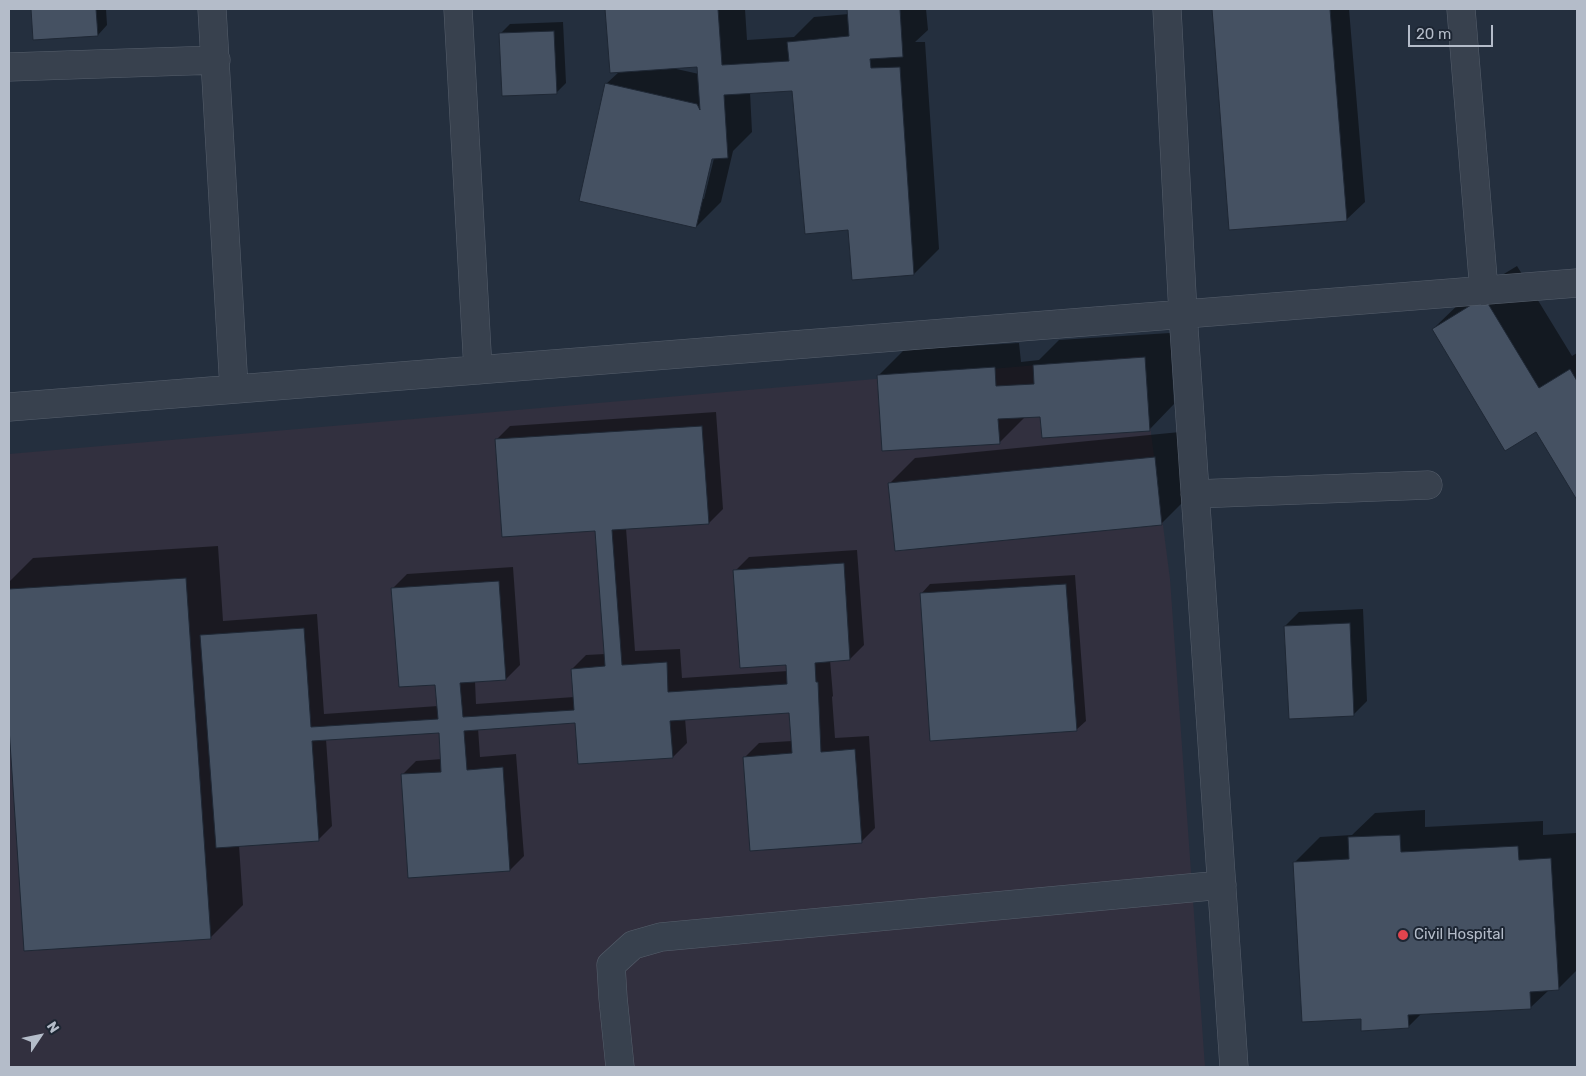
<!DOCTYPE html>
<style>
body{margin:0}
#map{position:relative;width:1586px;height:1076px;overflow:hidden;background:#242f3e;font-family:Rubik,sans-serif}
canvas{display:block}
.frame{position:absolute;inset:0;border:10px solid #b4bcc9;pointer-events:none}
.north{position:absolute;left:15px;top:1011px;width:50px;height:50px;-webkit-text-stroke:4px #1d2633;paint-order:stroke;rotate:56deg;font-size:14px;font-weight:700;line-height:20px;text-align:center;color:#b4bcc9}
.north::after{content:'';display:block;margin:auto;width:18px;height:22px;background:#b4bcc9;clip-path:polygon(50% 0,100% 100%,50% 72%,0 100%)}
.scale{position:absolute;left:1408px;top:25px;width:85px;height:22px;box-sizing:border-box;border:2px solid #b4bcc9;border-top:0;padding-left:6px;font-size:15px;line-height:18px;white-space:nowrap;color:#b4bcc9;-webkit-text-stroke:4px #1d2633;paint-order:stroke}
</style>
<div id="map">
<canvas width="1586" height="1076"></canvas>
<div class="frame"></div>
<div class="north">N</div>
<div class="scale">20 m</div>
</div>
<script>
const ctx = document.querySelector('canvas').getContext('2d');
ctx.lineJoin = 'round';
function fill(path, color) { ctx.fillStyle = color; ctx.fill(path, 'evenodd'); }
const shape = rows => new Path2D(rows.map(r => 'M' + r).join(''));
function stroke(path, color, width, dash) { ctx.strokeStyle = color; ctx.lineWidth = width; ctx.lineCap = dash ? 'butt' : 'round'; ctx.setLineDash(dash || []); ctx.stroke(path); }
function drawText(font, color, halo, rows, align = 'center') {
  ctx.font = font + ' Rubik,sans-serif'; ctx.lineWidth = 4; ctx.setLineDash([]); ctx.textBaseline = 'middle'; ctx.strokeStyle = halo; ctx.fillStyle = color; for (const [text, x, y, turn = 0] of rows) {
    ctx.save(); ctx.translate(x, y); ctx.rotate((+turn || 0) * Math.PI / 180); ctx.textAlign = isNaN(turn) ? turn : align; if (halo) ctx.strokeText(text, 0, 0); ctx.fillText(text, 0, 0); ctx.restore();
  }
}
fill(shape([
 [1141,356,1170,579,1205,1067,9,1067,9,454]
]), '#32303f');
fill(shape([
 [32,9,106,9,107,25,98,35,34,39],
 [606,9,745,9,747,40,794,37,814,17,849,14,849,9,926,9,928,30,915,42,925,42,939,249,914,274,793,89,750,92,752,132,733,151,721,202,696,227,606,84,619,72,612,72],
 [698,65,699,74,672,68],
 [712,153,715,154,704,199,702,199],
 [1213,9,1349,9,1365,202,1346,220,1230,229],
 [563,22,566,83,556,93,500,34,510,24],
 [1517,266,1572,356,1577,353,1577,498,1536,430,1433,329,1466,297],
 [1170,333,1174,404,1149,430,1041,415,1025,417,999,443,878,376,904,350,1019,343,1021,362,1039,360,1059,340],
 [716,412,723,509,709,523,626,528,635,651,680,649,682,678,788,671,787,663,735,571,749,557,857,550,864,645,850,659,830,660,833,696,832,697,835,738,869,736,875,828,861,842,745,757,759,743,792,741,790,711,685,718,687,743,673,757,576,722,478,728,480,757,516,754,524,856,510,870,402,775,416,761,442,759,440,731,326,739,332,826,318,840,239,845,243,905,210,938,25,950,9,709,9,582,33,558,218,546,223,621,317,614,324,714,438,706,436,683,393,588,407,574,513,567,520,665,506,679,475,681,476,704,574,697,572,669,586,655,605,654,596,530,496,440,510,426],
 [1180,432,1187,498,1161,524,890,483,915,458],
 [1075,575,1086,721,1076,730,921,594,930,584],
 [1363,609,1367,701,1353,715,1285,626,1299,612],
 [1425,810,1425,827,1543,821,1543,835,1576,833,1577,858,1577,970,1558,989,1549,990,1531,1007,1422,1013,1408,1027,1362,1018,1294,863,1320,837,1352,835,1375,813]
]), '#0007');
const building = shape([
 [31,9,96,9,98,36,33,40,31,9],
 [605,9,718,9,722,65,789,61,787,42,849,36,847,9,900,9,903,57,870,59,871,68,900,67,914,275,852,280,848,230,805,234,792,91,724,95,728,158,712,159,696,228,579,201,605,83,697,104,700,110,697,67,610,73,605,9],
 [1212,9,1330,9,1347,221,1229,230,1212,9],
 [554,31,557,94,502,96,499,33,554,31],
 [1484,297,1539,388,1570,369,1577,381,1577,500,1536,432,1505,451,1432,329,1484,297],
 [1145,357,1150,431,1042,438,1040,417,998,419,1000,444,882,451,877,375,995,367,996,386,1034,384,1033,365,1145,357],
 [702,426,709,524,612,530,622,665,667,662,668,692,787,684,786,665,740,668,733,570,844,563,850,660,815,663,816,682,818,682,821,752,855,749,862,843,750,851,743,757,792,753,789,713,670,721,673,758,578,764,575,723,464,731,467,770,503,767,510,871,408,878,401,774,441,772,439,733,312,741,319,841,216,848,200,635,304,628,311,727,438,719,435,685,399,687,391,588,499,581,506,680,460,683,463,717,574,710,571,669,605,666,595,531,502,537,495,439,702,426],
 [1155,457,1162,525,895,551,888,483,1155,457],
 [186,578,211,939,24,951,9,728,9,589,186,578],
 [1066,584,1077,731,930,741,920,593,1066,584],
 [1350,623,1354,716,1289,719,1284,626,1350,623],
 [1400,835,1401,852,1518,846,1519,860,1551,858,1559,990,1530,992,1531,1009,1408,1015,1409,1028,1361,1031,1361,1019,1302,1022,1293,862,1349,859,1348,837,1400,835]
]);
fill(building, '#455162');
stroke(building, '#1f2835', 1);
const minor = shape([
 [212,9,234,389],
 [458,9,478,370],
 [1167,9,1183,314,1234,1067],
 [1461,9,1484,291],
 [9,67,216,60],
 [9,407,1577,283],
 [1195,494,1428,485],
 [620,1067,613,998,611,965,633,945,661,937,1222,885]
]);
stroke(minor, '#565f6c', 29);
stroke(minor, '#38414e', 28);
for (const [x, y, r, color] of [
 [1403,935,6,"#e0444e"]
]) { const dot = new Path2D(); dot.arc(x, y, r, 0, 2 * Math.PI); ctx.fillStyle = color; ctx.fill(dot); stroke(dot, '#1d2633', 2); }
drawText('15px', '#b4bcc9', '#1d2633', [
 ["Civil Hospital",1414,935]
], 'left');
</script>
